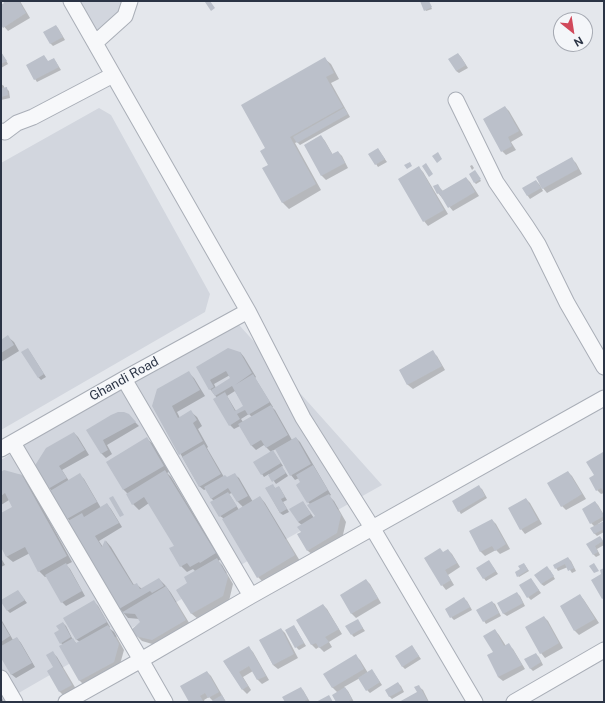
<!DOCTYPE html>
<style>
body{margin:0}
#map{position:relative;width:605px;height:703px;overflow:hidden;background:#e4e7ec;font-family:"Public Sans",sans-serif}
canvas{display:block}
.frame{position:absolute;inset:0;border:2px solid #2b3445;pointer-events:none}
.north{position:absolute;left:553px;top:12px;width:40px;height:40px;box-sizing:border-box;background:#f4f6f9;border:1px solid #a4a8b1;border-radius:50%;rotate:150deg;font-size:11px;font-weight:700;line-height:16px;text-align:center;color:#2b3445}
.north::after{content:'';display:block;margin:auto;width:14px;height:18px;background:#d1495b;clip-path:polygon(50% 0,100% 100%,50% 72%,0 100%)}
</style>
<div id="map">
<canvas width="605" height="703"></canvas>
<div class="frame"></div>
<div class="north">N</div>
</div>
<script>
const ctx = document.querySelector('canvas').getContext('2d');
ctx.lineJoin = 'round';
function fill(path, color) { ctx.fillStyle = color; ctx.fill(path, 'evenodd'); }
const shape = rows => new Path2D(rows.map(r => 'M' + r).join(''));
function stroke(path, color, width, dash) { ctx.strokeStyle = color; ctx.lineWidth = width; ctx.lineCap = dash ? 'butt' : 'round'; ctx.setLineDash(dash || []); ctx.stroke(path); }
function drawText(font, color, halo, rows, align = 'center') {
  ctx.font = font + ' "Public Sans",sans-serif'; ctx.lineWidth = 3; ctx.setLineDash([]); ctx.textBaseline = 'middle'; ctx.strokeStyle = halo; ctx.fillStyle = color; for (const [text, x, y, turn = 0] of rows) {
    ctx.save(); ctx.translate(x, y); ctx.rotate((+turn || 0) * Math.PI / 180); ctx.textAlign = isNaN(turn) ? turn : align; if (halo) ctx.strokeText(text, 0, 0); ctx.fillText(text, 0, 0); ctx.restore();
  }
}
fill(shape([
 [75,1,125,1,102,49],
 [99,108,111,115,210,294,205,312,1,430,1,163],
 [232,317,382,485,265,551,3,702,1,702,1,460]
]), '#d2d6de');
fill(shape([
 [5,1,20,1,30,18,8,31,1,23,1,6,6,3],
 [423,1,428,1,432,9,426,11,421,2],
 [56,26,58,28,65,40,53,46,51,44,44,32],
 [1,52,8,64,1,68],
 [458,54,461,57,468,68,459,73,456,71],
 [44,56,48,62,53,59,56,62,61,70,37,82,35,79],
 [325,59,331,64,339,79,331,83,350,117,300,145,297,142,295,143,321,190,289,209,283,203,264,168,269,165,267,148],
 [1,84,4,86,4,89,6,88,9,91,10,98,1,100],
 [505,107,509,111,523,135,511,142,516,150,506,155,502,151],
 [321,136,325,141,333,155,338,152,342,156,348,168,326,180,322,176,305,145],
 [378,149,387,162,378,167,376,164],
 [572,159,576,163,582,174,547,193,542,187],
 [472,165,474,168,472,170,470,166],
 [419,168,423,172,448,214,428,226,424,221],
 [476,173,481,181,476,184,475,183],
 [466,178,470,182,479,196,453,211,438,193,437,185,443,191],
 [536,181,540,185,543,191,530,199,523,189],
 [8,337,14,342,19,351,1,362,1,341],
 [23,352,30,352,46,377,41,380,39,378],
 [240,352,244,357,256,377,255,378,273,407,272,407,275,410,292,440,296,438,300,442,331,495,329,496,334,501,346,522,342,539,314,556,308,551,298,535,302,532,302,525,298,522,303,502,305,505,314,518,316,517,311,505,308,502,302,483,299,478,295,480,291,475,276,449,272,451,275,454,283,466,281,467,284,470,288,476,276,484,269,474,264,477,262,474,271,452,264,445,256,450,252,446,240,426,234,429,230,425,217,398,210,389,197,367],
 [230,375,232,379,216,388,214,384],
 [235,391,245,407,236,411,227,396],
 [249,414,252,417,243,422,241,419],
 [432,352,437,356,445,370,413,389,408,385,400,370],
 [188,372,194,378,205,396,177,412,180,418,191,412,197,417,202,426,198,429,208,447,207,448,224,477,227,478,234,474,239,478,253,502,260,497,265,503,300,561,264,583,258,577,223,518,220,516,214,501,211,498,206,489,204,490,199,486,153,406],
 [232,493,238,502,243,507,239,510,229,494],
 [133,420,139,426,107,445,112,454,106,458,101,453,88,430],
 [74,433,78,437,89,455,62,470,69,481,80,475,84,479,101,508,107,504,111,509,122,527,99,541,103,547,106,541,111,547,134,585,136,584,142,589,159,579,165,585,171,593,191,626,159,646,142,641,136,635,142,623,140,619,128,618,120,609,69,522,70,521,68,519,52,491,49,488,36,467],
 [147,439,153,444,169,472,167,473,171,477,221,559,218,561,222,565,233,584,229,601,198,619,192,614,177,590,188,584,195,571,193,569,187,572,181,566,170,549,175,546,149,503,139,510,133,504,128,494,123,489],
 [604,454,604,493,601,494,597,490,596,476],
 [568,472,572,476,586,499,566,510,562,506],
 [1,473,22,475,28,482,72,562,66,565,70,569,85,596,66,606,62,602,47,576,45,577,39,571,30,553,13,562,7,557,1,545,1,514,14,508,9,500,1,505],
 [272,485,276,489,279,487,281,490,287,500,283,502,289,512,283,515,280,513,266,488],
 [479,487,482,489,487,498,461,514,459,511],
 [526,499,530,503,542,524,525,534,521,529],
 [595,502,598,505,604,515,604,520,598,524,598,525,604,522,604,532,597,536,594,533,595,527,591,523],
 [492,520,496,524,510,549,500,554,496,550,485,556,481,552,470,532],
 [600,537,604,542,604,545,597,549,600,555,596,557,594,555,588,544],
 [448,550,452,554,460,567,448,575,454,585,446,590,442,585,443,553],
 [1,558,5,565,1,567],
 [568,558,571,561,576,571,572,573,568,567,558,571,554,565],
 [491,564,498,574,486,581,477,569],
 [525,565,529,571,519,577,518,576],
 [550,570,555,579,544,586,541,584],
 [531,579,541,593,531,600,528,597],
 [366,580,370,584,381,603,356,618,352,614,341,595],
 [18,591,27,603,10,613,7,610],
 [517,593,520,596,525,606,507,616,504,614,499,603],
 [580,595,584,600,599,623,579,635,575,631,561,607],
 [464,599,467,601,472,610,454,620,451,617,446,609],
 [94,602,98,606,110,627,109,628,114,632,124,650,119,668,85,686,80,681,61,647,63,645,61,643,60,630,63,623,66,626,73,640,77,644,80,642,77,640,65,619],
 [492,602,495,604,501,616,486,624,484,621],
 [323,605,327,609,342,634,329,642,332,647,324,652,319,647,316,649,312,645,297,620],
 [544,617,548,621,563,648,545,658,541,653],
 [1,619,13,640,17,638,21,643,35,667,16,678,11,674,1,656,1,647,2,647,1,645],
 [357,620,365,631,354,637,352,635],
 [281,629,285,633,298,658,278,669,273,665,260,640],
 [296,629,306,646,299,650,296,647],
 [495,630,499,635,506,646,508,645,513,649,525,669,503,681,498,677,494,653],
 [412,646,421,659,405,669,402,666],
 [249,648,253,652,269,680,262,684,258,680,253,671,243,677,251,690,247,694,243,690,224,662],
 [53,653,57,657,76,689,64,696,60,692,48,671,55,667],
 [536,654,539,657,543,665,533,671,530,668],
 [356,656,360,660,368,673,374,673,382,685,370,693,367,690,360,678,344,687,348,691,354,702,338,702,338,693,332,687],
 [207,672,211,676,226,702,212,702,213,701,209,697,204,700,205,702,190,702],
 [398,683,401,686,404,692,392,699,389,696],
 [418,686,423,690,429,702,401,702,418,692],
 [300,688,303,690,310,702,286,702],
 [1,696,4,702,1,702]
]), '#0003');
fill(shape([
 [3,1,19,1,26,13,3,28,1,25,1,5,4,3],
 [207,1,210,1,215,8,211,11,205,2],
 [420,1,429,1,432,7,424,11],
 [56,25,63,37,50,44,43,32],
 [1,52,7,61,1,64],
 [458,53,466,65,456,71,448,59],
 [44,55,48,61,54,58,59,67,34,80,26,65],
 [325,57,334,73,326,77,343,107,290,137,316,184,282,203,262,168,268,165,260,151,265,148,241,105],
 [7,87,8,95,1,97,1,88],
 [505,106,519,131,508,137,512,146,501,152,483,119],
 [344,108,348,114,297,143,293,137],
 [321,135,332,154,338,151,345,163,321,176,304,145],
 [378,148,385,159,375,165,368,154],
 [438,152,442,159,437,163,432,156],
 [572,157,578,169,542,189,536,177],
 [410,162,412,166,407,169,404,165],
 [426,163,433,174,429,177,422,166],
 [419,166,444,210,423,222,398,179],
 [475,170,481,179,474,183,469,174],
 [466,177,475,192,448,208,439,193,437,194,433,186,438,184,442,191],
 [536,180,541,188,527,196,522,188],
 [8,335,14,345,1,353,1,340],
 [28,348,44,374,38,378,21,352],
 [228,348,240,352,252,373,235,385,253,374,270,402,248,415,245,410,237,414,240,419,229,426,213,399,225,392,235,411,243,406,232,386,215,396,211,390,230,378,226,371,210,380,214,387,209,390,196,367],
 [433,350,442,366,407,385,399,370],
 [189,371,200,390,172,406,178,418,191,410,197,420,193,423,203,441,179,455,152,406,157,389],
 [271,405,288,435,266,448,261,440,251,446,238,424],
 [118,412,124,412,129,414,136,422,103,440,108,450,101,454,86,430,111,415],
 [74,432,85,450,59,466,67,478,48,489,34,467,46,448],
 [147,437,164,466,123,490,106,462],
 [296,437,311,464,290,476,275,449],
 [204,444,221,474,199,487,182,457],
 [273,450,281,463,261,475,253,462],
 [603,452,604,454,604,492,601,488,596,491,589,478,594,475,586,462],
 [313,465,328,490,307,503,296,485,300,482,296,475],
 [282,466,286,473,272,482,268,475],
 [4,470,22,475,67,556,38,572,25,547,6,557,1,547,1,513,12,507,5,493,1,496,1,472],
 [165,470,216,553,200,563,199,562,190,567,187,563,180,567,169,548,174,546,144,497,132,505,126,494],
 [568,471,582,494,561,507,547,483],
 [80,473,97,502,67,519,50,491],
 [235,473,248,496,237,502,228,488,211,499,204,487,225,475,227,477],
 [273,484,275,488,279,486,285,497,281,499,287,509,280,513,265,488],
 [479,485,485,496,458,512,452,501],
 [228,492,237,506,219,517,210,502],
 [329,494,341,515,337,533,307,551,297,534,301,532,297,527,315,516,307,505],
 [113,496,124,515,120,517,109,498],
 [260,496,295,555,257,578,222,519],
 [526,498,538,520,520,530,508,508],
 [303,501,311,514,298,522,289,509],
 [595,501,604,516,590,524,582,509],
 [107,503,119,523,95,536,102,547,105,540,133,585,137,583,140,589,159,578,164,586,152,593,150,591,119,609,68,521,82,513,84,517],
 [492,519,506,544,495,551,492,546,480,552,469,531],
 [604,521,604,529,594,534,590,528],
 [600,536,603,541,595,546,598,552,593,555,586,544],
 [440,548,443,552,448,549,457,563,445,570,451,580,441,586,424,558],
 [568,557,574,568,568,571,565,564,555,569,553,565],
 [217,558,228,577,223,596,191,614,176,590,187,583,184,577],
 [489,560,496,571,483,579,476,568],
 [66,563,82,591,61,603,45,575],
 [524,563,528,570,517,577,515,572,520,569,518,566],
 [594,563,599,571,594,573,589,566],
 [547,566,554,576,541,584,534,575],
 [604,568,604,598,602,599,591,580,601,574,600,570],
 [531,578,539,590,527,598,519,585],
 [366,579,378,598,351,614,340,595],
 [166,586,186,620,152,640,135,636,131,630,140,622,135,614,121,613],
 [18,590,25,600,7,611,1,602,1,600],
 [517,592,523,603,503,614,497,603],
 [580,594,595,619,574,631,560,606],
 [464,597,470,607,450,618,445,609],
 [94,600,107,622,76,640,63,618],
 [492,601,499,613,483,622,476,610],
 [323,604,339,629,325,637,329,642,319,648,316,643,311,645,296,620],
 [544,616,559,643,540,654,525,627],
 [358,619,363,628,351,635,345,626],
 [1,621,10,636,1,642],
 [63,622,71,637,60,644,54,633,59,630,56,626],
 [108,625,119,644,114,662,79,681,59,646,73,638,76,643],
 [294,625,304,643,295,648,285,630],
 [281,628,294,654,273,665,259,640],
 [495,629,504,646,509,643,522,665,498,677,487,655,493,652,483,636],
 [17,637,32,663,11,675,1,658,1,646],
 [412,645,419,656,402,667,395,656],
 [249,646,266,676,257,680,249,666,239,672,248,686,242,690,223,661],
 [53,651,72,685,59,692,47,671,53,667,46,655],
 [536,653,541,662,530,669,524,659],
 [356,654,364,669,332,688,323,674],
 [372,669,380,682,366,691,358,678],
 [207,671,219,692,208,698,205,693,200,696,203,701,201,702,189,702,180,686],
 [398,682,402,690,389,697,385,690],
 [419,685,428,702,399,702,417,692,414,687],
 [301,687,308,699,303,702,285,702,282,697],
 [345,687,352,699,347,702,336,702,332,695],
 [222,695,226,702,210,702],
 [329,695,333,702,316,702]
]), '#bbc0ca');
const minor = shape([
 [71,1,248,311,303,418,373,529,475,702],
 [95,43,125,16,130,1],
 [456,100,496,182,527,227,538,244,567,303,604,367],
 [1,131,5,132,17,123,33,117,113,75],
 [124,379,251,596],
 [13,443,141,660,165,702],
 [1,449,124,379,248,311],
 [1,678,15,702],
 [66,702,141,660,251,596,604,398],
 [514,702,604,650]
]);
stroke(minor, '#a9aeb7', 17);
stroke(minor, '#f7f8fa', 15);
drawText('13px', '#2b3445', '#f4f6f9', [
 ["Ghandi Road",124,379,-29]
]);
</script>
